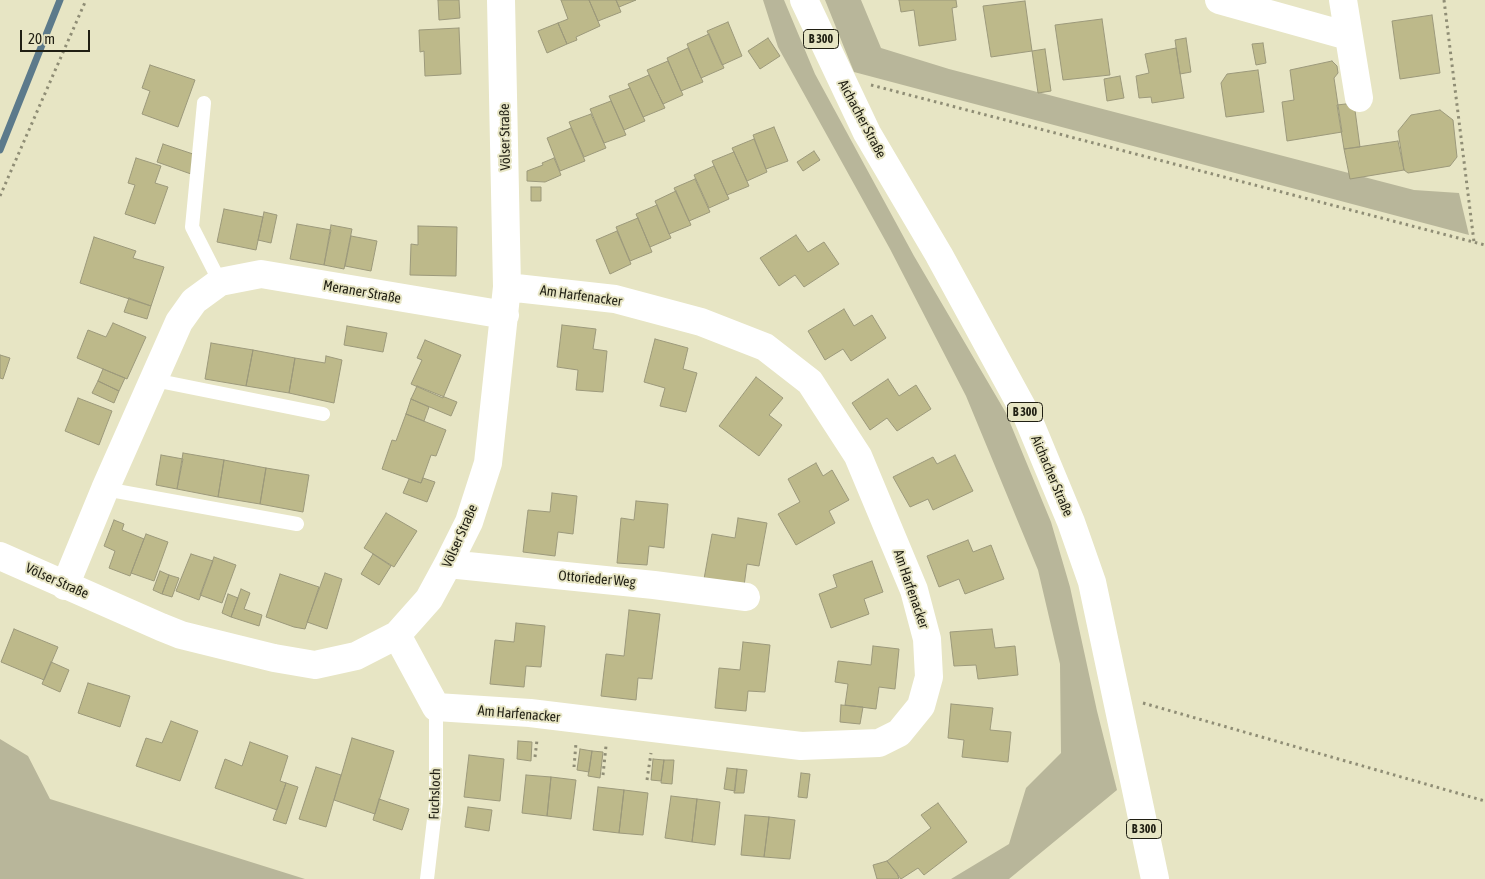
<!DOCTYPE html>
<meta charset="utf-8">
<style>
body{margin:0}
#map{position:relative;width:1485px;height:879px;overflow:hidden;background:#e7e5c4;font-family:"Asap Condensed",sans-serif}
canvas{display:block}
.scale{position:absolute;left:20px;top:30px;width:70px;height:22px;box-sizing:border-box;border:2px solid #201f13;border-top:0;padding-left:6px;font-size:15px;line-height:18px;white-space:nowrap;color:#201f13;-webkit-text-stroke:4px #e7e5c4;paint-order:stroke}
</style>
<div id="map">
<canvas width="1485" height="879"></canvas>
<div class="scale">20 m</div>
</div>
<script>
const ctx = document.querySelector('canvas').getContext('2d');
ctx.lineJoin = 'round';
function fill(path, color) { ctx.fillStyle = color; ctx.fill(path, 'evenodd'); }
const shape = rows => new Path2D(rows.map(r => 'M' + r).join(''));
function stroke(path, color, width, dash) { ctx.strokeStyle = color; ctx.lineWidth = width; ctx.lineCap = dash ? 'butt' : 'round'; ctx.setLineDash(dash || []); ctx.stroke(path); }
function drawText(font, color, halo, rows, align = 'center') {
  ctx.font = font + ' "Asap Condensed",sans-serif'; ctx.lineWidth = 4; ctx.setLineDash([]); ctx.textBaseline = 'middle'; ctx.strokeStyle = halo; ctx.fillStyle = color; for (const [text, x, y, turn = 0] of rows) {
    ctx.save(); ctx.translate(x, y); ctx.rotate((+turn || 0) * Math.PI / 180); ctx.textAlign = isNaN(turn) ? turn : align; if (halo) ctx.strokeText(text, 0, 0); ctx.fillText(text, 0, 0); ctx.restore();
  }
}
fill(shape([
 [763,0,784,0,815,74,914,256,1006,413,1051,522,1070,587,1097,711,1117,790,1009,879,951,879,1009,844,1026,788,1061,753,1060,664,1038,570,966,396,890,249,778,47],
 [825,0,861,0,881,48,949,69,1414,190,1459,193,1469,235,854,72],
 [0,739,28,756,50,799,305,879,0,879]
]), '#b8b69a');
stroke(shape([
 [0,150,60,0]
]), '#5c7a8b', 7);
const building = shape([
 [438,0,459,0,460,18,439,20,438,0],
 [561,0,589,0,600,26,576,37,577,40,567,44,558,23,568,19,561,0],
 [589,0,616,0,621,12,598,21,589,0],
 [616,0,636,0,619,7,616,0],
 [899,0,956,0,957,7,952,8,956,40,919,46,914,10,901,12,899,0],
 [1025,1,1032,51,991,57,983,6,1025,1],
 [1432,15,1440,73,1400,79,1392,21,1432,15],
 [1102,19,1110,75,1063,80,1055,25,1102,19],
 [728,22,742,56,722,65,707,31,728,22],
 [558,23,567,44,547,53,538,31,558,23],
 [459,28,461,74,425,76,424,51,420,52,419,30,459,28],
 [709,34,724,68,701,78,687,44,709,34],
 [768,38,780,56,760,69,748,51,768,38],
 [1186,38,1191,72,1180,74,1175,40,1186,38],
 [1263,43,1266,63,1256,65,1252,44,1263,43],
 [688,48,703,82,681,91,667,58,688,48],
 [1176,48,1184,98,1152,103,1151,97,1139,98,1136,76,1149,73,1145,54,1176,48],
 [1045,49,1051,91,1038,93,1032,51,1045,49],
 [668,61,683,95,663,104,647,70,668,61],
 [1332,61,1337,66,1338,73,1334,78,1342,132,1287,141,1282,102,1294,100,1290,70,1332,61],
 [150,65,195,80,178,127,142,114,150,91,142,88,150,65],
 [1258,70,1264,112,1226,117,1221,83,1227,74,1258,70],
 [649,75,665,108,643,117,628,84,649,75],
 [1120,76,1124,98,1107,101,1104,79,1120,76],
 [630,88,645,121,624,130,609,96,630,88],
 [611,101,626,135,604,143,590,109,611,101],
 [1354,103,1360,147,1344,149,1337,105,1354,103],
 [1440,110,1453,120,1457,157,1450,166,1408,173,1404,170,1398,131,1411,115,1440,110],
 [591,114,606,148,584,157,569,122,591,114],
 [774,127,788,161,766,169,753,135,774,127],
 [571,128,585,161,560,171,547,138,571,128],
 [754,139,767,172,747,181,732,148,754,139],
 [1398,141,1404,170,1350,179,1344,149,1398,141],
 [163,144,193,154,191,174,157,162,163,144],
 [814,151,820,160,803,171,797,162,814,151],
 [734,152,749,186,727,195,712,161,734,152],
 [136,158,161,166,155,183,168,187,155,224,125,214,135,185,128,183,136,158],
 [554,158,561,175,545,182,527,181,527,171,543,165,542,163,554,158],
 [714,166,729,199,709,208,694,175,714,166],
 [695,179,710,212,689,221,674,188,695,179],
 [531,187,541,187,541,201,531,201,531,187],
 [676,191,691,225,669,234,655,201,676,191],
 [657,205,671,238,650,247,636,214,657,205],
 [224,209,263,217,256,250,217,242,224,209],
 [264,212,277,215,271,243,258,240,264,212],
 [638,218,652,252,630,261,616,227,638,218],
 [297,224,331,230,324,265,290,259,297,224],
 [331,225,352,229,344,269,324,265,331,225],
 [418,226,457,227,456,276,410,275,411,244,418,245,418,226],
 [617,231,631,264,610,274,596,240,617,231],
 [796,235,808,252,824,242,839,264,804,287,795,275,779,286,760,258,796,235],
 [351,236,377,241,371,271,345,266,351,236],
 [94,237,136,251,133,258,164,267,151,306,80,283,94,237],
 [129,298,151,306,147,319,124,312,129,298],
 [844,309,854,326,872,315,886,338,851,361,843,349,825,360,808,331,844,309],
 [113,323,146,337,127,379,77,358,88,330,106,337,113,323],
 [562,325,596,329,593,349,607,351,603,392,576,390,578,370,557,367,562,325],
 [347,326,387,333,383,352,344,345,347,326],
 [655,339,688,348,683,369,697,373,686,412,660,406,665,388,644,382,655,339],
 [425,340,461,355,443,398,411,384,422,360,417,358,425,340],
 [211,343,253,350,246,386,205,379,211,343],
 [253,350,295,358,289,393,246,386,253,350],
 [0,355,10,358,3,379,0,378,0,355],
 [326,356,342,360,334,403,289,393,295,358,325,363,326,356],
 [103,369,125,378,119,391,98,381,103,369],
 [756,377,783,398,769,415,782,425,759,456,719,426,756,377],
 [888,379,899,396,916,385,931,409,897,431,887,418,870,430,852,403,888,379],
 [98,381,119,391,114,403,92,393,98,381],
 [417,386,457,402,451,416,411,399,417,386],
 [78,398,112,411,99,445,65,431,78,398],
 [411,399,429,407,424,421,406,414,411,399],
 [406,414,446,430,436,456,431,455,421,483,382,469,392,440,396,441,406,414],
 [183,453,224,460,218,497,177,489,183,453],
 [161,455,183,459,177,489,156,485,161,455],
 [955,455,973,491,933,510,928,499,910,507,893,477,933,457,937,464,955,455],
 [224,460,266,468,260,504,218,497,224,460],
 [816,463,823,476,832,470,849,500,829,511,835,523,796,545,778,514,800,502,788,479,816,463],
 [266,468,309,475,303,512,260,504,266,468],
 [423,478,435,482,427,502,403,493,409,479,421,483,423,478],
 [552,493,577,496,573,534,558,532,555,556,523,552,528,510,550,512,552,493],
 [636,501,668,504,664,548,649,546,647,565,617,563,621,518,634,520,636,501],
 [386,513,417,531,394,567,364,548,386,513],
 [738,518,767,523,759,566,747,564,744,586,704,579,712,534,735,538,738,518],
 [114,520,124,524,122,530,144,539,130,576,109,568,115,551,104,546,114,520],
 [146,534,168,542,154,581,131,573,146,534],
 [968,540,973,552,991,545,1004,579,965,594,959,579,939,587,927,556,968,540],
 [191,554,213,561,199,600,176,591,191,554],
 [373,554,391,566,379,585,361,574,373,554],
 [214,557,236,565,222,603,200,595,214,557],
 [872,561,883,592,864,599,869,614,831,628,819,594,837,587,833,575,872,561],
 [160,571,169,575,162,594,153,590,160,571],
 [325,573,342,579,327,629,307,622,325,573],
 [280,574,319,587,305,629,294,627,266,617,280,574],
 [169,575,179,578,172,597,162,594,169,575],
 [241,589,250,593,244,609,262,615,259,626,231,617,241,589],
 [228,594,238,598,231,617,222,613,228,594],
 [629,610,660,614,652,679,638,678,636,700,601,696,606,654,624,656,629,610],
 [516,623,545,626,541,667,526,666,524,687,490,684,495,640,514,642,516,623],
 [14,629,58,647,44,680,1,662,14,629],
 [992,629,995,648,1015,646,1018,675,978,679,976,665,954,666,950,632,992,629],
 [743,642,770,645,765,692,748,691,746,711,715,708,719,668,740,670,743,642],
 [873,646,899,649,895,689,879,687,876,709,845,705,848,684,835,682,838,661,871,665,873,646],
 [51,662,69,670,60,692,42,684,51,662],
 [88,683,130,696,120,727,78,713,88,683],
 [951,704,993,708,990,730,1011,732,1008,762,962,757,964,740,948,738,951,704],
 [841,705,863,707,860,724,840,722,841,705],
 [171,721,198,731,180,781,136,766,146,738,162,743,171,721],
 [352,738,394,751,375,814,334,800,352,738],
 [518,741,532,742,531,761,517,759,518,741],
 [250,742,288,756,280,781,286,783,277,810,215,788,225,759,242,766,250,742],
 [580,749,592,751,589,772,577,770,580,749],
 [592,751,603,752,600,778,588,776,592,751],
 [469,755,504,759,500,801,464,797,469,755],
 [653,759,664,760,661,781,651,780,653,759],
 [664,760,674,760,672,784,661,783,664,760],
 [316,767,341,775,326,827,299,819,316,767],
 [727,768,737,769,735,791,724,789,727,768],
 [737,769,747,770,744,793,734,793,737,769],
 [801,773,810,774,807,798,798,797,801,773],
 [526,775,551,777,547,816,522,813,526,775],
 [551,777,576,780,571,819,547,816,551,777],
 [286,783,298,787,286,824,273,820,286,783],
 [598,787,624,790,619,833,593,830,598,787],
 [624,790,648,793,643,835,619,833,624,790],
 [671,796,697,799,692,842,665,838,671,796],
 [379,799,409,809,402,830,373,820,379,799],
 [697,799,720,802,715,845,692,842,697,799],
 [938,803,967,842,924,875,918,868,901,879,887,861,931,828,921,815,938,803],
 [468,807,492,810,489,831,465,827,468,807],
 [745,815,769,817,764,857,741,855,745,815],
 [769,817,795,820,790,859,764,857,769,817],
 [887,861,897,873,899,879,877,879,873,865,887,861]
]);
fill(building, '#bdb98a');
stroke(building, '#9c997b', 1);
stroke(shape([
 [1444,0,1474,242],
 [871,85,1485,245],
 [0,196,86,0],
 [1143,703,1485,801],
 [535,757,537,740],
 [574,767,576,743],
 [603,775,606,746],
 [647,780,651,753]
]), '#8f8d75', 3, [2.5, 4]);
stroke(shape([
 [204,103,192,227,220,282],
 [154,380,323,414],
 [105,489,297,524],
 [427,879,436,802,436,707]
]), '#fff', 14);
stroke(shape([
 [1219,0,1348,36],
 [1343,0,1359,98],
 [0,556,161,627,181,635,274,658,315,665,356,656,397,635,429,599,448,564,469,522,488,463,507,287,501,0],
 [448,564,654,585,746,597],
 [65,586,105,489,179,322,194,301,220,282,261,274,505,315],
 [397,635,436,707,530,713,801,746,879,743,899,733,921,706,929,677,927,639,914,590,858,456,810,382,765,347,701,322,615,299,507,287]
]), '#fff', 28);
stroke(shape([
 [804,0,867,133,939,255,1027,416,1071,522,1092,582,1155,879]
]), '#fff', 28);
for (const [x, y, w] of [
 [821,39,35],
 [1025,412,35],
 [1144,829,35]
]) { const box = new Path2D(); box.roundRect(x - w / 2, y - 9.5, w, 19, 4); ctx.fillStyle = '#e7e5c4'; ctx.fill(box); stroke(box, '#201f13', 1); }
drawText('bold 12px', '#201f13', null, [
 ["B 300",821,39],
 ["B 300",1025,412],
 ["B 300",1144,829]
]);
drawText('14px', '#201f13', '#e7e5c4', [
 ["Aichacher Straße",862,119,62],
 ["Völser Straße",505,137,-91],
 ["Meraner Straße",362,292,10],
 ["Am Harfenacker",581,296,8],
 ["Aichacher Straße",1052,476,67],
 ["Völser Straße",460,536,-66],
 ["Ottorieder Weg",597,579,5],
 ["Völser Straße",57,581,24],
 ["Am Harfenacker",911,589,71],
 ["Am Harfenacker",519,714,5],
 ["Fuchsloch",435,794,-88]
]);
</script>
